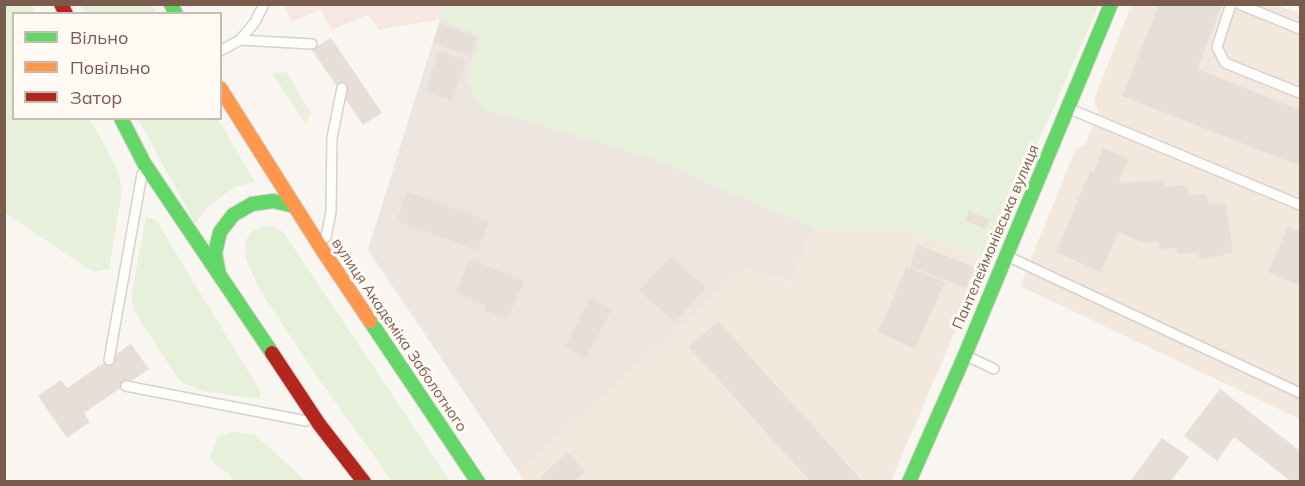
<!DOCTYPE html>
<meta charset="utf-8">
<style>
body{margin:0}
#map{position:relative;width:1305px;height:486px;overflow:hidden;background:#f9f5f0;font-family:Mulish,sans-serif}
canvas{display:block}
.frame{position:absolute;inset:0;border:6px solid #7a5c4d;pointer-events:none}
.legend{position:absolute;left:12px;top:12px;width:210px;height:108px;box-sizing:border-box;background:#fffaf3;border:2px solid #cabbb1;margin:0;padding:8px 10px;list-style:none;font-size:18px;color:#7a5c4d}
.legend li{display:flex;align-items:center;gap:12px;height:30px}
.legend b{width:30px;border:2px solid #cabbb1}
</style>
<div id="map">
<canvas width="1305" height="486"></canvas>
<div class="frame"></div>
<ul class="legend">
<li><b style="height:8px;background:#63d668"></b>Вільно</li>
<li><b style="height:8px;background:#ff974d"></b>Повільно</li>
<li><b style="height:8px;background:#b3261e"></b>Затор</li>
</ul>
</div>
<script>
const ctx = document.querySelector('canvas').getContext('2d');
ctx.lineJoin = 'round';
function fill(path, color) { ctx.fillStyle = color; ctx.fill(path, 'evenodd'); }
const shape = rows => new Path2D(rows.map(r => 'M' + r).join(''));
function stroke(path, color, width, dash) { ctx.strokeStyle = color; ctx.lineWidth = width; ctx.lineCap = dash ? 'butt' : 'round'; ctx.setLineDash(dash || []); ctx.stroke(path); }
function drawText(font, color, halo, rows, align = 'center') {
  ctx.font = font + ' Mulish,sans-serif'; ctx.lineWidth = 6; ctx.setLineDash([]); ctx.textBaseline = 'middle'; ctx.strokeStyle = halo; ctx.fillStyle = color; for (const [text, x, y, turn = 0] of rows) {
    ctx.save(); ctx.translate(x, y); ctx.rotate((+turn || 0) * Math.PI / 180); ctx.textAlign = isNaN(turn) ? turn : align; if (halo) ctx.strokeText(text, 0, 0); ctx.fillText(text, 0, 0); ctx.restore();
  }
}
fill(shape([
 [1131,5,1277,5,1300,14,1300,419,1020,286,1075,150,1085,145,1098,110,1094,100],
 [813,228,906,230,986,259,891,481,525,482,518,472,745,268,790,282]
]), '#f2e8de');
fill(shape([
 [284,5,446,5,440,19,379,30,368,15,331,30,321,9,292,22]
]), '#f6e8e1');
fill(shape([
 [440,19,482,36,465,80,485,109,650,157,813,228,790,282,745,268,518,472,368,250]
]), '#ede5e0');
fill(shape([
 [446,4,1099,5,986,259,906,230,813,228,650,157,484,109,465,80,481,36,440,19],
 [4,5,31,5,35,13,14,14,14,118,90,119,116,166,122,189,109,269,93,272,5,213],
 [80,5,151,5,157,13,85,13],
 [286,72,311,113,305,123,272,73],
 [138,119,218,119,255,182,235,187,223,195,209,206,195,223],
 [146,217,156,220,260,391,260,399,203,391,183,383,176,376,133,309,132,292],
 [274,226,283,232,450,481,392,481,318,378,258,287,246,259,245,242,251,232,262,227],
 [233,432,254,434,306,481,232,481,231,475,212,462,210,456,218,436]
]), '#e7f0db');
fill(shape([
 [1159,4,1216,4,1221,7,1197,69,1300,110,1300,166,1122,96],
 [440,23,477,38,470,57,433,42],
 [331,38,382,113,363,125,312,50],
 [439,51,466,61,452,101,425,91],
 [1103,148,1129,159,1118,183,1164,180,1165,186,1187,185,1188,194,1206,194,1209,204,1226,203,1233,253,1199,260,1199,252,1177,254,1177,248,1159,249,1158,242,1141,242,1118,232,1101,272,1056,252,1090,172,1093,173],
 [407,192,489,221,478,250,396,221],
 [969,211,990,220,986,229,965,221],
 [1288,227,1300,232,1300,286,1268,272],
 [918,245,974,267,966,288,910,266],
 [671,256,706,288,675,322,639,291],
 [470,259,524,281,507,320,485,311,487,306,455,293],
 [907,266,945,282,915,349,878,332],
 [591,297,612,309,586,358,565,347],
 [718,321,863,482,811,482,689,347],
 [131,344,149,369,84,413,90,422,67,438,38,396,61,380,67,388],
 [1220,389,1300,451,1300,482,1292,482,1234,437,1217,461,1184,436],
 [1162,438,1189,457,1170,482,1130,482],
 [567,452,585,471,574,482,546,482,541,477]
]), '#e6ded7');
const lane = shape([
 [1231,4,1217,47,1225,63,1300,93],
 [1239,4,1300,29],
 [240,40,312,44],
 [220,51,240,40,255,22,264,4],
 [1070,109,1300,205],
 [326,237,331,212,332,138,342,88],
 [1009,257,1300,393],
 [967,356,994,369],
 [109,360,142,174],
 [126,386,306,421]
]);
const fast = shape([
 [171,4,176,14],
 [121,118,144,163,272,353],
 [219,274,215,253,220,232,233,215,252,204,273,201,294,206],
 [370,321,478,482],
 [909,482,965,355,1111,4]
]);
const slow = shape([
 [220,88,323,251,370,321]
]);
const jam = shape([
 [61,4,66,14],
 [272,353,319,424,364,482]
]);
stroke(lane, '#d7d1cb', 12);
stroke(fast, '#d9d2cb', 16);
stroke(slow, '#d9d2cb', 16);
stroke(jam, '#d9d2cb', 16);
stroke(lane, '#fefefd', 9);
stroke(fast, '#63d668', 14);
stroke(slow, '#ff974d', 14);
stroke(jam, '#b3261e', 14);
drawText('15px', '#7a5c4d', '#fffaf3', [
 ["Пантелеймонівська вулиця",996,237,-67],
 ["вулиця Академіка Заболотного",399,335,56]
]);
</script>
